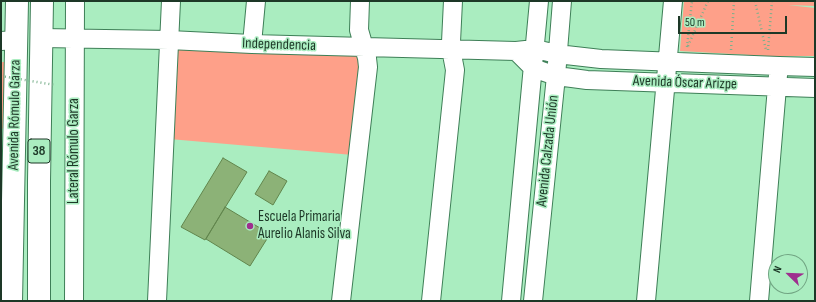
<!DOCTYPE html>
<meta charset="utf-8">
<style>
body{margin:0}
#map{position:relative;width:816px;height:302px;overflow:hidden;background:#aaedc0;font-family:"Sofia Sans Condensed",sans-serif}
canvas{display:block}
.frame{position:absolute;inset:0;border:2px solid #1d3827;pointer-events:none}
.north{position:absolute;left:768px;top:254px;width:40px;height:40px;box-sizing:border-box;background:#aaedc0;border:1px solid #72a583;border-radius:50%;rotate:293deg;font-size:11px;font-weight:700;line-height:16px;text-align:center;color:#1d3827}
.north::after{content:'';display:block;margin:auto;width:14px;height:18px;background:#9e2f8e;clip-path:polygon(50% 0,100% 100%,50% 72%,0 100%)}
.scale{position:absolute;left:678px;top:16px;width:109px;height:18px;box-sizing:border-box;border:2px solid #1d3827;border-top:0;padding-left:5px;font-size:12px;line-height:14px;white-space:nowrap;color:#1d3827;-webkit-text-stroke:3px #aaedc0;paint-order:stroke}
</style>
<div id="map">
<canvas width="816" height="302"></canvas>
<div class="frame"></div>
<div class="north">N</div>
<div class="scale">50 m</div>
</div>
<script>
const ctx = document.querySelector('canvas').getContext('2d');
ctx.lineJoin = 'round';
function fill(path, color) { ctx.fillStyle = color; ctx.fill(path, 'evenodd'); }
const shape = rows => new Path2D(rows.map(r => 'M' + r).join(''));
function stroke(path, color, width, dash) { ctx.strokeStyle = color; ctx.lineWidth = width; ctx.lineCap = dash ? 'butt' : 'round'; ctx.setLineDash(dash || []); ctx.stroke(path); }
function drawText(font, color, halo, rows, align = 'center') {
  ctx.font = font + ' "Sofia Sans Condensed",sans-serif'; ctx.lineWidth = 3; ctx.setLineDash([]); ctx.textBaseline = 'middle'; ctx.strokeStyle = halo; ctx.fillStyle = color; for (const [text, x, y, turn = 0] of rows) {
    ctx.save(); ctx.translate(x, y); ctx.rotate((+turn || 0) * Math.PI / 180); ctx.textAlign = isNaN(turn) ? turn : align; if (halo) ctx.strokeText(text, 0, 0); ctx.fillText(text, 0, 0); ctx.restore();
  }
}
fill(shape([
 [684,1,815,1,815,6,788,5,815,8,815,56,768,56,680,51],
 [162,46,362,53,353,155,158,138],
 [1,62,5,62,5,125,1,131]
]), '#fea089');
const building = shape([
 [223,158,247,172,205,240,181,227,223,158],
 [269,171,287,181,273,205,255,194,269,171],
 [225,207,270,234,250,266,206,239,225,207]
]);
fill(building, '#8cb277');
stroke(building, '#61854c', 1);
const minor = shape([
 [41,38,169,40,252,44,516,51,535,49,557,54,601,59,779,66,815,67],
 [1,41,17,40],
 [252,44,256,1],
 [516,51,533,68,556,76,572,78,587,80,815,88],
 [74,301,75,1],
 [157,301,171,1],
 [341,301,368,67,367,58,359,30,360,1],
 [431,301,454,80,455,70,451,49,451,42,453,1],
 [511,301,539,1],
 [533,301,556,76,562,1],
 [646,301,673,1],
 [759,301,778,75]
]);
const major = shape([
 [11,301,17,1],
 [39,301,39,181,42,1]
]);
stroke(minor, '#3e7f57', 20);
stroke(major, '#3e7f57', 24);
stroke(shape([
 [755,1,766,50],
 [688,46,708,1],
 [687,47,692,1],
 [731,50,734,1],
 [768,50,772,1]
]), '#7ab08c', 2.5, [1, 3]);
stroke(minor, '#fff', 18);
stroke(major, '#fff', 22);
stroke(shape([
 [1,76,55,85]
]), '#7ab08c', 2.5, [1, 3]);
for (const [x, y, r, color] of [
 [250,226,4,"#9e2f8e"]
]) { const dot = new Path2D(); dot.arc(x, y, r, 0, 2 * Math.PI); ctx.fillStyle = color; ctx.fill(dot); stroke(dot, '#aaedc0', 1.5); }
for (const [x, y, w] of [
 [39,151,22]
]) { const box = new Path2D(); box.roundRect(x - w / 2, y - 12, w, 24, 3); ctx.fillStyle = '#aaedc0'; ctx.fill(box); stroke(box, '#1d3827', 1); }
drawText('bold 14px', '#1d3827', null, [
 ["38",39,151]
]);
drawText('15px', '#1d3827', '#aaedc0', [
 ["Independencia",279,45,2],
 ["Avenida Óscar Arizpe",685,83,2],
 ["Avenida Rómulo Garza",15,115,-89],
 ["Lateral Rómulo Garza",74,151,-90],
 ["Avenida Calzada Unión",548,151,-84]
]);
drawText('15px', '#1d3827', '#aaedc0', [
 ["Escuela Primaria",258,217],
 ["Aurelio Alanis Silva",258,234]
], 'left');
</script>
